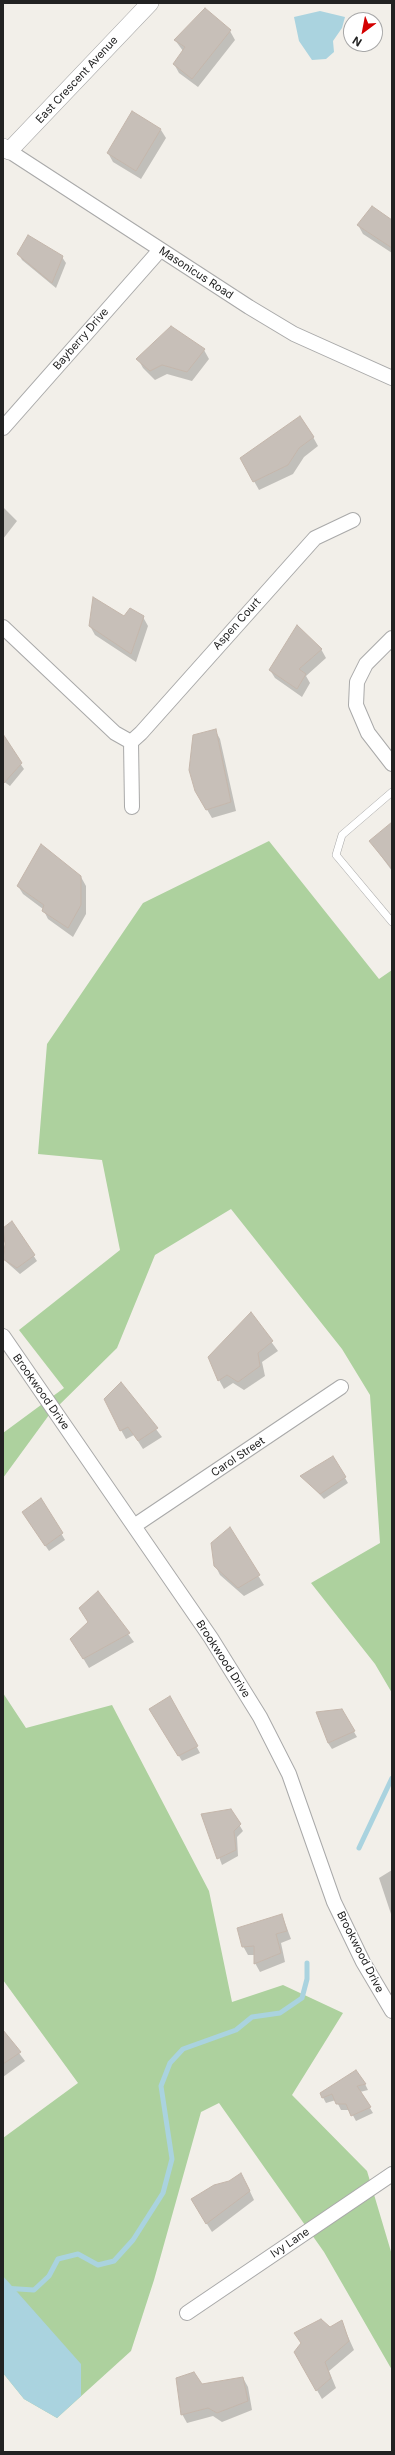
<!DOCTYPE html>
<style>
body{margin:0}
#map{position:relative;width:395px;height:2455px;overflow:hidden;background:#f2efe9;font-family:Inter,sans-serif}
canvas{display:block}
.frame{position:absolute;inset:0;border:4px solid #222;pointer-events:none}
.north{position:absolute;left:343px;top:12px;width:40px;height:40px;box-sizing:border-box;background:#fff;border:1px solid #a7a7a7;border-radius:50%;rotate:212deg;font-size:11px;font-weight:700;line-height:16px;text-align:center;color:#222}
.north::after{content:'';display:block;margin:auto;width:14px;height:18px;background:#d40000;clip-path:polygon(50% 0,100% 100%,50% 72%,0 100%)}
</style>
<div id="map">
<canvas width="395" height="2455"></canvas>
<div class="frame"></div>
<div class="north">N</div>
</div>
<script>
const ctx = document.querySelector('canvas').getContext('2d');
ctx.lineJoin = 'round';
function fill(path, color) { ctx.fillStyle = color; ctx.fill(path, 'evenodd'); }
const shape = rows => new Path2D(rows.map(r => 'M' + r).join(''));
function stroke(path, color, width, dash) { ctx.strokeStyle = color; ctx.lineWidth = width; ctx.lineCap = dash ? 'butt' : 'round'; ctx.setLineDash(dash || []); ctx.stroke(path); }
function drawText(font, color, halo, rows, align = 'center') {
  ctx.font = font + ' Inter,sans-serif'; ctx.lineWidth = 3; ctx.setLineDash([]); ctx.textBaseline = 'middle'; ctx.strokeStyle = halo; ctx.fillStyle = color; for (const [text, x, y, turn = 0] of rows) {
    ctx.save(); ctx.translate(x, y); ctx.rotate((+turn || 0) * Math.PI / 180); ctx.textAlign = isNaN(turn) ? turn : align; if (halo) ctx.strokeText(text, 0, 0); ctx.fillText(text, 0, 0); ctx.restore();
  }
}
fill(shape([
 [269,841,379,979,392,970,392,1693,375,1664,311,1583,380,1543,370,1395,342,1349,231,1209,155,1255,117,1348,49,1415,3,1478,3,1433,64,1388,19,1330,120,1250,102,1160,38,1154,47,1044,143,903],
 [3,1693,26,1728,112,1705,209,1891,232,2002,283,1985,343,2013,292,2095,367,2171,392,2255,392,2370,324,2252,219,2103,201,2112,154,2280,131,2351,57,2418,24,2399,3,2373,3,2138,78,2083,3,1980]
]), '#add19e');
fill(shape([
 [320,11,345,17,342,28,333,41,334,52,326,59,312,60,299,41,294,17],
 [3,2276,81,2364,81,2396,57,2418,24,2399,3,2373]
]), '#aad3df');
fill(shape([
 [205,10,230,31,235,40,198,87,179,73,174,64,183,51,175,40],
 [161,130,166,138,141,179,113,162,108,153],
 [392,222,392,253,363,234,358,225],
 [19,254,62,257,66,263,56,288,22,260],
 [171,328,204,350,209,359,192,381,167,374,155,380,143,368,138,359],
 [313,437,318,446,304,457,293,474,259,490,241,458],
 [3,507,17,521,3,539],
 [143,617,148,626,136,662,95,635,90,626,124,618],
 [321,649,326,658,306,676,310,683,302,697,275,678,270,670],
 [215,730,220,739,236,811,212,818,196,791],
 [3,739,24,769,10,786,3,781],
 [392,823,392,871,370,841],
 [81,877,86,886,86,914,73,937,48,919,43,909,23,894,18,886],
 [12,1223,37,1261,20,1274,3,1259,6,1244,3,1239,3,1229],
 [251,1314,278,1351,262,1362,265,1376,244,1390,233,1383,224,1389,219,1380],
 [121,1384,162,1437,143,1449,134,1435,126,1439,121,1430],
 [333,1458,348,1483,324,1499,302,1476],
 [41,1499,65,1540,49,1551,23,1513],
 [229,1529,264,1585,244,1596,220,1575,215,1565],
 [98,1593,134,1642,89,1668,77,1648,89,1623],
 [170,1697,200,1753,182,1761,150,1709],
 [341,1710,357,1737,332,1749,328,1743],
 [230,1810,243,1831,237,1837,238,1856,222,1865,203,1814],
 [392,1870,392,1917,379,1878],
 [282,1915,291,1939,281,1943,285,1962,260,1972,255,1963,255,1955,248,1955,243,1946],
 [3,2032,25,2061,3,2077],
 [365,2084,368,2090,360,2092,373,2113,356,2121,350,2110,341,2110,336,2100,326,2103,321,2094],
 [246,2183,254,2200,212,2232,197,2208],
 [341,2321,354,2350,329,2371,336,2388,322,2399,295,2352],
 [243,2378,248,2387,252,2410,222,2422,213,2416,187,2423,182,2414,201,2385]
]), '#0003');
stroke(shape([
 [359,1848,392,1778],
 [3,2288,34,2290,49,2276,58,2259,78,2254,98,2265,114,2261,133,2240,163,2193,172,2159,161,2086,170,2063,183,2049,236,2030,252,2017,280,2013,302,1998,307,1979,307,1963]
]), '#aad3df', 5);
const building = shape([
 [205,8,231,30,192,79,173,64,185,47,174,40,205,8],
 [132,111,161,129,136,171,107,153,132,111],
 [372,206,392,220,392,248,357,225,372,206],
 [28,235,63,256,52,283,17,254,28,235],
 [171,326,205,349,187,372,162,365,150,371,136,359,171,326],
 [300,416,314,437,299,448,288,465,253,482,240,458,300,416],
 [93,597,124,616,130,608,144,616,131,654,89,626,93,597],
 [297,625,322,649,299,669,306,674,297,689,269,670,297,625],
 [216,729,231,802,206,810,195,791,189,770,193,735,216,729],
 [3,734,22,763,3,784,3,734],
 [392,822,392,869,369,841,392,822],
 [41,844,81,876,81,905,68,928,42,911,44,905,17,886,41,844],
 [12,1221,35,1255,17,1268,3,1259,5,1244,3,1228,12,1221],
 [251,1312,273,1341,258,1353,260,1366,238,1382,227,1375,218,1381,208,1357,251,1312],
 [121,1382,158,1428,138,1441,128,1427,120,1431,104,1399,121,1382],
 [333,1456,346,1477,320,1494,300,1476,333,1456],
 [41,1498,63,1533,45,1546,22,1512,41,1498],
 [230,1527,260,1575,238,1588,214,1566,211,1543,230,1527],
 [98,1591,130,1633,83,1659,70,1639,88,1622,79,1608,98,1591],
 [170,1696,198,1746,178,1756,149,1709,170,1696],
 [342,1709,355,1731,328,1743,316,1712,342,1709],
 [231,1809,241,1824,234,1831,236,1850,217,1859,201,1814,231,1809],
 [282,1914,287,1931,276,1934,281,1953,254,1964,254,1946,242,1947,237,1928,282,1914],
 [3,2030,21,2052,3,2064,3,2030],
 [356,2070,366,2084,357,2086,371,2107,351,2116,346,2104,336,2104,332,2094,322,2098,320,2093,356,2070],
 [241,2173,250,2191,206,2224,191,2199,214,2185,229,2181,241,2173],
 [321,2319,330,2327,342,2320,349,2341,325,2362,331,2378,316,2391,294,2352,301,2343,294,2333,321,2319],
 [194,2372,202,2384,243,2377,248,2401,217,2413,208,2408,181,2415,176,2378,194,2372]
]);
fill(building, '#c7bfb8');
stroke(building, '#c4b6ab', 1);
const service = shape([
 [392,792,342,835,336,855,392,922]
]);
const minor = shape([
 [9,151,249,307,294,334,392,378],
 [3,428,160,250],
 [3,627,115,733,131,742,132,807],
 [392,638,366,664,357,682,356,705,368,733,392,764],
 [131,742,141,733,315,538,353,520],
 [3,1336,211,1638,260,1717,289,1774,334,1902,363,1962,392,2011],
 [134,1526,341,1387],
 [187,2313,392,2174]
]);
const tertiary = shape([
 [3,147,9,151,150,3]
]);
stroke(service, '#a9a9a9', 8);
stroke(minor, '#a9a9a9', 16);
stroke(tertiary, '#a9a9a9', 18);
stroke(service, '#fff', 7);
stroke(minor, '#fff', 14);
stroke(tertiary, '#fff', 17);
drawText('11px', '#222', '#fff', [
 ["East Crescent Avenue",77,80,-47],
 ["Masonicus Road",196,273,33],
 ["Bayberry Drive",81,339,-49],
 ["Aspen Court",237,624,-48],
 ["Brookwood Drive",41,1392,55],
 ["Carol Street",238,1457,-34],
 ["Brookwood Drive",223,1659,57],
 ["Brookwood Drive",360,1952,63],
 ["Ivy Lane",290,2243,-34]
]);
</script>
